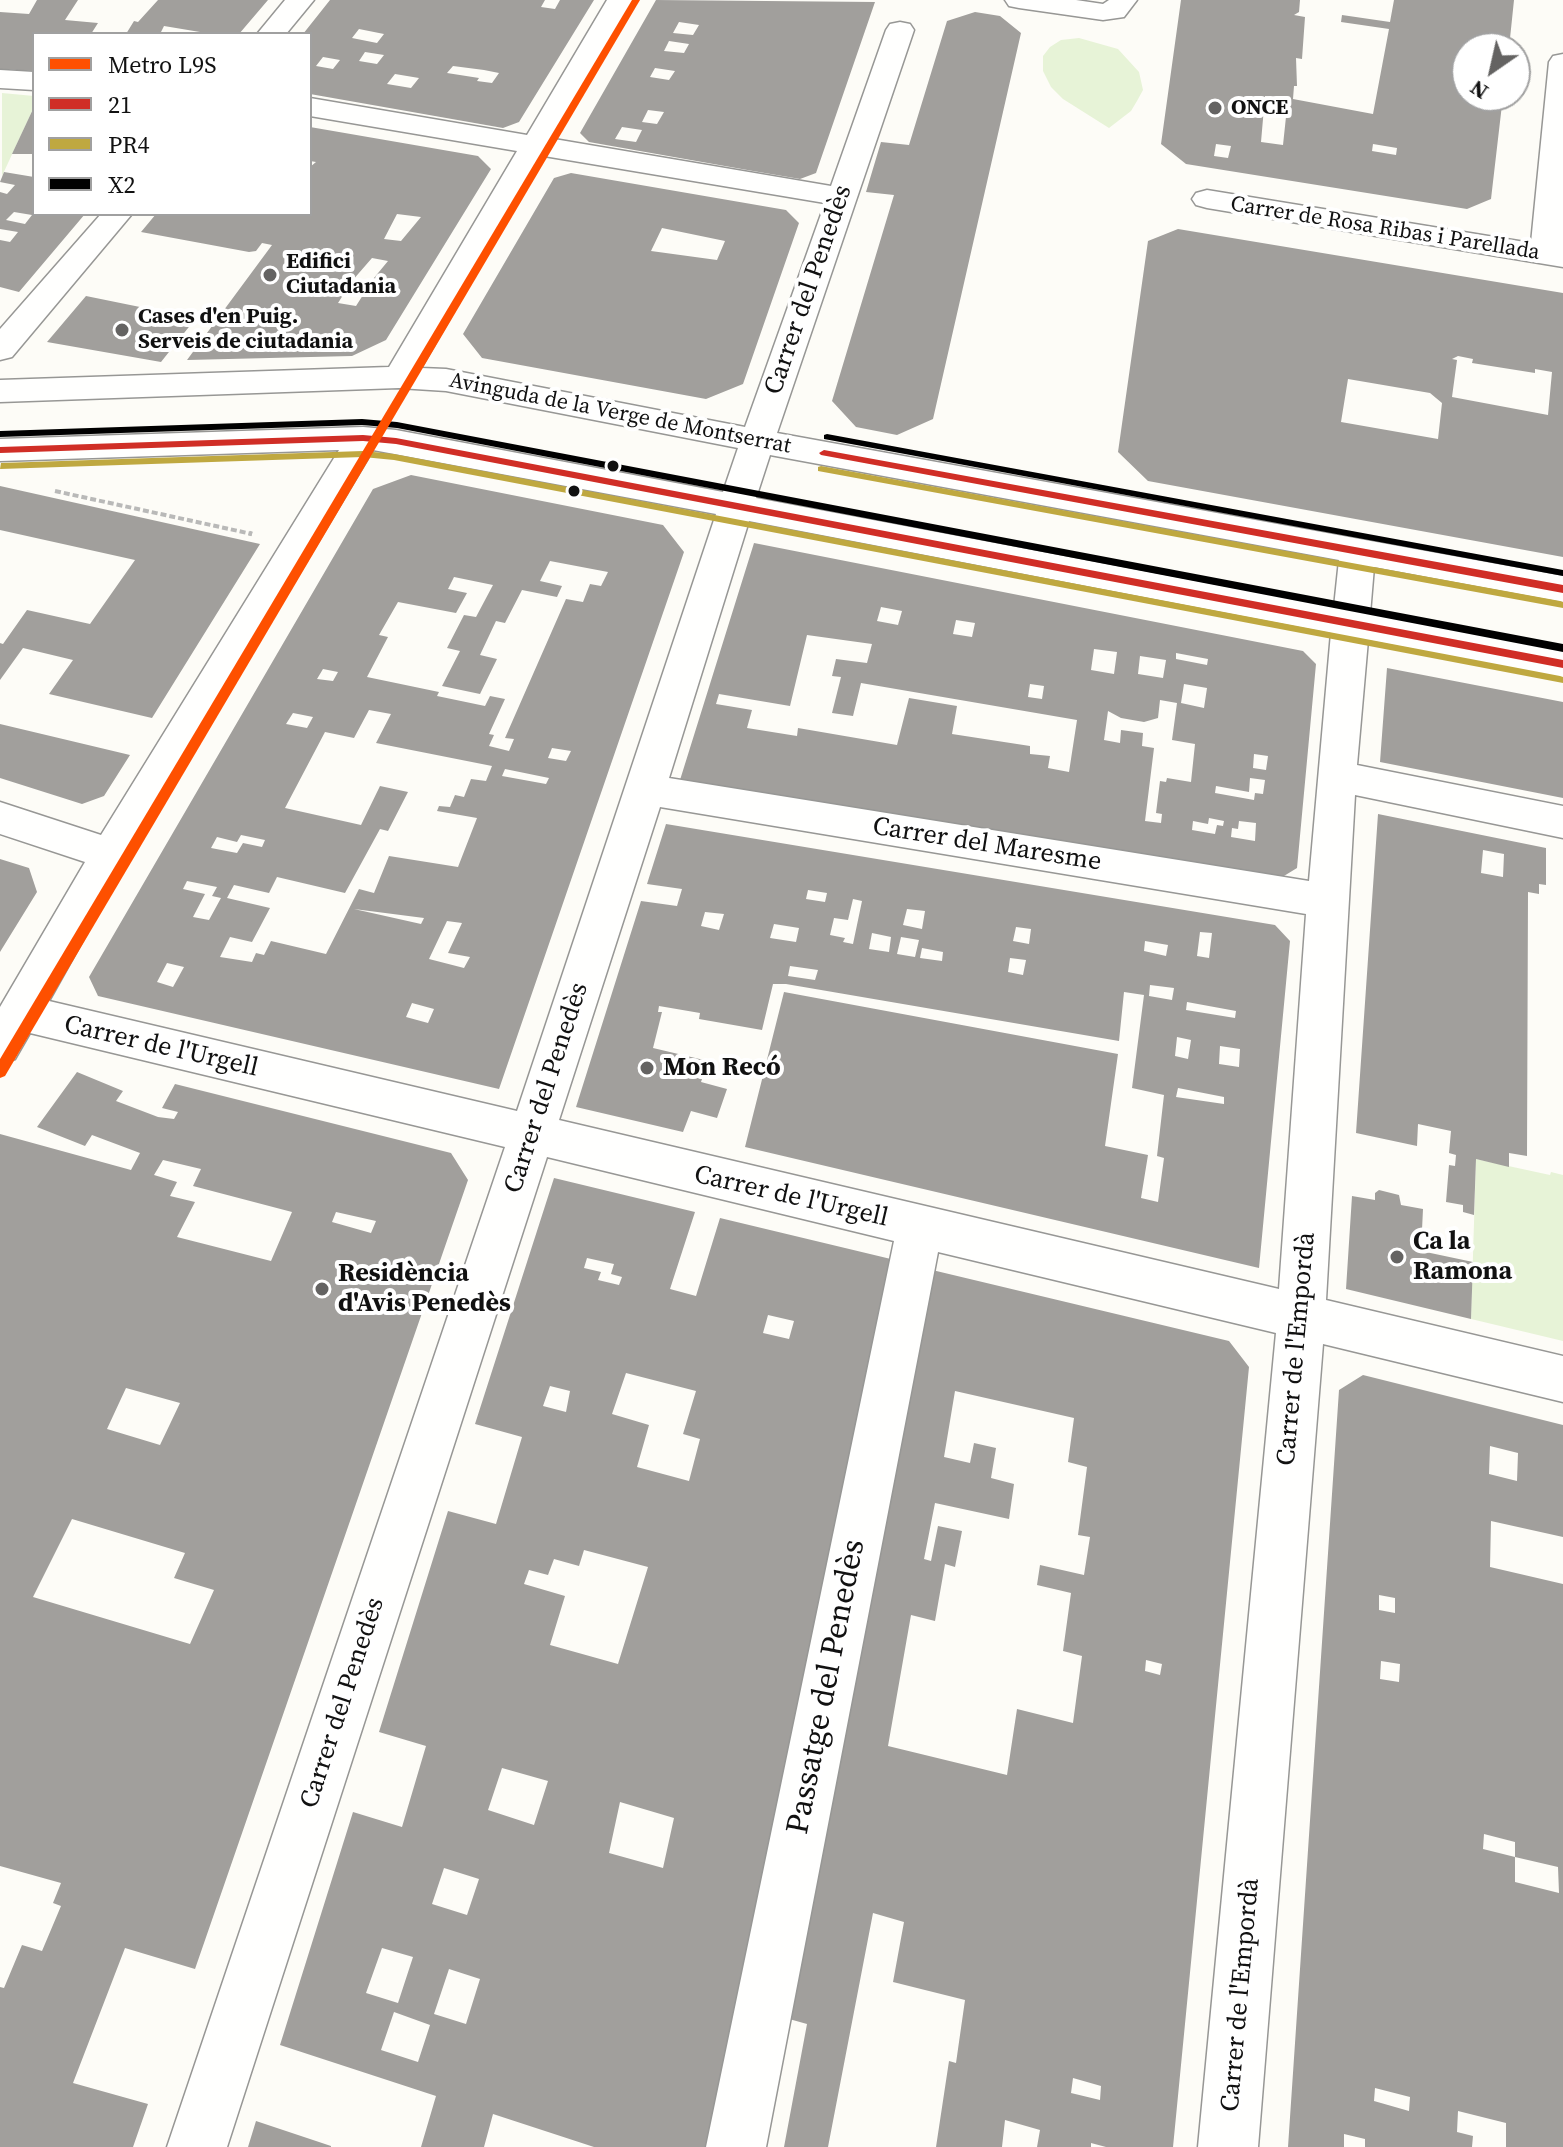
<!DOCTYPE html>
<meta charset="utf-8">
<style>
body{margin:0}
#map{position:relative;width:1563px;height:2147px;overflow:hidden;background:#fdfcf7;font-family:"Source Serif 4",serif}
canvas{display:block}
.legend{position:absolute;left:32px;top:32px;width:280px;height:184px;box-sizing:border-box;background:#fff;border:2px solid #a0a0a0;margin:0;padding:10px 14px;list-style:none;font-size:24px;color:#111}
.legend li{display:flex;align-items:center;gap:16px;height:40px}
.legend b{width:40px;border:2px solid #a0a0a0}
.north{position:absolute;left:1451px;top:32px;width:80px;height:80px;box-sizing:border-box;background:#fff;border:2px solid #a0a0a0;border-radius:50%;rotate:214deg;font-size:22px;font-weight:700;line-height:32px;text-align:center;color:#111}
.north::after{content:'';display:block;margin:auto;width:28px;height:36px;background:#646362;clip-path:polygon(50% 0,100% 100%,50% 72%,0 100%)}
</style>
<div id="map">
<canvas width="1563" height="2147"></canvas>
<ul class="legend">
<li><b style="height:10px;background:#fe5000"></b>Metro L9S</li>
<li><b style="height:10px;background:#d02e26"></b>21</li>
<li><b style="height:10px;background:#bfa840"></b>PR4</li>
<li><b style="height:10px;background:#000"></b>X2</li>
</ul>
<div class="north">N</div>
</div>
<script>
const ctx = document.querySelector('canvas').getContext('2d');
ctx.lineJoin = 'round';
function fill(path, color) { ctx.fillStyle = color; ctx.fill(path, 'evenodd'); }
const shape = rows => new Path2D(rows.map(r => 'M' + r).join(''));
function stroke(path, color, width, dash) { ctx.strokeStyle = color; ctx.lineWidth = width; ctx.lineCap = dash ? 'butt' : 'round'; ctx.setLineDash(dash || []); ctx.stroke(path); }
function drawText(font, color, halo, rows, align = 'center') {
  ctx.font = font + ' "Source Serif 4",serif'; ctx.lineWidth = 8; ctx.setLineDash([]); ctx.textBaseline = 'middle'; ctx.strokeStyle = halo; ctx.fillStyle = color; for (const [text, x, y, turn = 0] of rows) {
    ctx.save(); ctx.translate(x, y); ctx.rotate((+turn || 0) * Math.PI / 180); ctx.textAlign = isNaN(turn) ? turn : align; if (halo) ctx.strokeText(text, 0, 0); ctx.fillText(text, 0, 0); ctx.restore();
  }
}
fill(shape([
 [1079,38,1118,49,1139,72,1143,90,1137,101,1131,111,1109,128,1063,99,1051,87,1043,71,1043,56,1050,47,1061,40],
 [2,93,34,96,34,107,2,176],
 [1476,1159,1550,1175,1551,1172,1563,1175,1563,1341,1471,1319]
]), '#e7f3d7');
fill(shape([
 [37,0,78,0,65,20,98,23,91,34,34,34,34,71,0,69,0,12,29,14],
 [158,0,268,0,239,34,212,34,164,26,160,34,126,34,134,21,138,22],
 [330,0,545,0,541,7,555,9,560,0,594,0,519,122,503,128,310,94,310,34,303,34],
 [359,29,384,34,377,43,352,38],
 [365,52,384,55,377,64,359,61],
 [323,57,340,60,333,69,316,66],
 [453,66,484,70,499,73,492,83,477,81,479,78,447,73],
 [395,74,419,78,411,88,387,84],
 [656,0,875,2,816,173,800,179,753,171,589,142,580,133],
 [679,22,699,25,693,35,673,33],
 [669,41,689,44,684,53,664,51],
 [655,68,675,71,669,80,650,77],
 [648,110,664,112,657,124,642,122],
 [622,127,642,130,636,142,615,139],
 [1181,0,1300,0,1299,12,1294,15,1305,17,1302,59,1296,58,1297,86,1294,86,1293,99,1373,114,1389,29,1341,22,1342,15,1390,22,1394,0,1514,0,1509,48,1467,48,1467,96,1503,96,1491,199,1467,209,1186,164,1161,144],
 [1265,96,1288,98,1283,145,1261,142],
 [1216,144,1231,146,1228,158,1214,156],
 [1373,144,1397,148,1396,155,1372,151],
 [975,12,1000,16,1021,33,933,419,897,435,856,427,832,401,894,195,866,192,881,142,909,145,947,21],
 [34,107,34,154,12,154],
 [310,127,478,156,491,169,386,340,352,356,187,360,272,245,262,243,256,251,249,252,141,232,156,214,310,214,310,167,316,162,310,161],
 [397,214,421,217,401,241,384,239],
 [372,258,388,261,369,284,352,281],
 [345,292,363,295,356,306,338,303],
 [4,172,34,177,34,214,85,214,19,292,0,287,0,240,10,242,18,232,0,229,0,192,7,194,15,185,0,182],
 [14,212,32,215,25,224,6,220],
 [571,173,786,210,799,223,743,384,706,399,482,358,463,334,554,178],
 [662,228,725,241,717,260,651,251],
 [1178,229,1563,293,1563,557,1148,481,1118,452,1148,241],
 [1458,356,1473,359,1472,363,1535,373,1535,369,1552,372,1548,415,1452,397,1457,360,1452,359],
 [1348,379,1430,393,1442,403,1438,439,1341,422],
 [86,296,140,307,196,318,161,362,47,342],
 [411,475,663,525,684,552,499,1089,98,996,89,977,373,489],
 [550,561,608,572,601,586,590,584,583,602,566,599,505,738,514,739,509,751,489,746,494,735,489,734,505,699,490,696,485,706,437,696,439,692,367,677,388,637,379,635,398,602,456,613,467,593,448,589,454,577,493,585,476,617,464,615,447,648,460,651,442,686,480,694,497,659,480,655,496,621,505,623,522,590,557,597,562,586,540,581],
 [323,669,338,672,333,681,317,679],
 [369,710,391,714,376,743,492,766,486,781,471,779,464,797,455,795,450,807,439,806,437,811,477,818,458,867,389,856,374,893,359,889,326,954,271,941,264,955,256,953,252,962,220,957,230,937,252,942,270,908,227,898,234,885,269,893,277,877,345,893,380,829,388,831,408,792,380,786,361,825,285,808,325,732,354,738],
 [293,713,313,717,307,728,286,724],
 [552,748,571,751,566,761,548,758],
 [505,769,549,778,546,784,502,776],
 [241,835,265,840,262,847,243,843,237,853,211,848,217,837,237,842],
 [187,881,217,887,212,896,221,898,209,920,193,917,205,894,183,889],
 [354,909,424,918,421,924],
 [447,921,462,923,448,953,470,957,464,968,429,959],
 [167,963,184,967,173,987,157,982],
 [412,1003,434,1009,428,1023,406,1017],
 [0,486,260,544,152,718,49,694,73,660,23,648,0,680,0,643,3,644,27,610,90,624,135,560,0,530],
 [754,543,1303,651,1316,664,1297,868,1279,879,680,780],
 [881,607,902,611,898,625,877,621],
 [956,620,975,623,972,637,953,634],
 [807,635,872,644,867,663,836,659,832,676,841,677,832,713,853,716,861,683,1077,720,1069,772,1048,768,1050,756,1030,754,1030,746,952,734,957,706,909,698,897,745,798,728,797,736,747,728,752,710,716,704,719,694,790,706],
 [1094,649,1117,652,1114,674,1091,670],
 [1176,653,1208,659,1207,665,1176,659],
 [1140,656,1166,660,1163,678,1138,674],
 [1030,684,1044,686,1042,699,1028,697],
 [1184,684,1207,688,1204,708,1181,703],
 [1160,700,1177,703,1172,740,1195,744,1191,782,1167,778,1166,782,1160,781,1156,813,1162,814,1161,823,1145,821,1154,748,1142,746,1143,733,1121,730,1120,743,1104,740,1108,711,1121,718,1144,722,1158,718],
 [1254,754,1268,756,1266,770,1253,768],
 [1250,778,1265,780,1263,794,1255,793,1254,800,1215,793,1216,786,1249,792],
 [1209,818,1224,821,1223,826,1217,825,1215,834,1192,830,1193,821,1208,824],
 [1239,821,1256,823,1255,841,1231,837,1232,828,1238,829],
 [1387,668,1563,702,1563,798,1380,762],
 [0,724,130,755,104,796,82,804,0,778],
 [1378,814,1546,848,1546,885,1539,884,1539,894,1528,892,1527,1156,1509,1153,1509,1167,1476,1159,1474,1215,1463,1212,1463,1205,1446,1202,1449,1165,1455,1166,1456,1155,1449,1153,1451,1131,1418,1124,1417,1146,1356,1133],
 [1483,850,1504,854,1503,877,1481,873],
 [666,824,1275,925,1290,941,1259,1268,745,1147,784,992,1118,1054,1105,1146,1148,1155,1141,1198,1158,1202,1164,1158,1157,1156,1164,1095,1132,1088,1144,995,1124,992,1119,1041,786,984,773,984,762,1030,699,1019,700,1013,659,1006,658,1012,662,1012,653,1048,708,1061,701,1082,727,1089,717,1118,691,1111,683,1132,576,1107,641,901,677,906,682,889,647,884],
 [808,890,827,893,825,902,806,899],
 [853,899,862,901,853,944,843,942,845,938,830,935,834,918,848,920],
 [907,909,925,911,922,929,903,925],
 [705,912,724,914,719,930,701,926],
 [774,924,799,928,796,942,770,938],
 [1016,927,1031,929,1029,944,1013,941],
 [1200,932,1212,933,1209,958,1197,956],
 [872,933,891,937,889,952,869,949],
 [901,937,919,940,915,957,897,954],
 [1145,941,1168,945,1166,956,1144,951],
 [922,948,943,952,942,961,920,958],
 [1010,958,1026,960,1023,975,1008,972],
 [790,966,818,970,815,980,788,976],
 [1150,985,1174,988,1172,1000,1149,996],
 [1187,1002,1236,1011,1235,1018,1186,1010],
 [1177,1037,1191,1040,1188,1059,1175,1056],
 [1220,1046,1240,1049,1239,1067,1219,1064],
 [1178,1088,1224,1097,1224,1104,1176,1097],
 [0,859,29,868,37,892,0,952],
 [77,1072,123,1091,116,1101,158,1117,174,1119,178,1112,162,1108,175,1084,451,1153,468,1180,195,1969,125,1948,73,2083,148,2104,133,2147,0,2147,0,1987,4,1988,22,1945,42,1951,61,1906,53,1903,61,1883,0,1866,0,1134,131,1170,140,1153,92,1135,85,1146,37,1127],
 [163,1160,201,1169,193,1186,292,1212,271,1261,177,1237,195,1202,170,1196,177,1182,154,1175],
 [336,1212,376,1221,371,1233,332,1222],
 [126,1388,180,1403,160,1445,107,1429],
 [72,1519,185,1553,174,1578,214,1590,190,1644,33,1597],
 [554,1178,695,1212,670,1289,696,1296,720,1218,895,1260,712,2147,594,2147,493,2114,484,2147,421,2147,436,2096,280,2045,353,1812,402,1827,426,1746,379,1732,448,1511,496,1524,522,1437,475,1424],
 [587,1258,614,1264,611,1274,622,1277,619,1285,598,1280,601,1272,584,1268],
 [768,1315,794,1321,789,1339,763,1333],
 [626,1373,696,1391,683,1434,700,1439,689,1481,637,1467,649,1425,612,1414],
 [550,1386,570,1391,566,1412,543,1406],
 [584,1550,648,1567,618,1664,550,1645,565,1596,524,1584,529,1570,548,1575,554,1559,579,1566],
 [502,1768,548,1781,534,1825,488,1810],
 [620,1802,674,1818,663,1868,609,1853],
 [444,1868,479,1879,467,1915,432,1904],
 [382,1948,413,1957,398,2003,366,1993],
 [449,1969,480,1979,466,2024,434,2014],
 [394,2012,430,2025,418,2062,381,2050],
 [1379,1190,1399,1195,1401,1205,1423,1209,1421,1251,1473,1262,1471,1319,1346,1289,1352,1196,1375,1200,1375,1193],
 [928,1269,1229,1341,1249,1367,1173,2147,1106,2147,1091,2143,1091,2147,1037,2147,1040,2130,1005,2120,1002,2147,936,2147,949,2061,956,2063,965,2000,893,1982,904,1922,873,1913,828,2147,784,2147,807,2024,782,2017],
 [955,1391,1074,1418,1068,1462,1087,1467,1078,1535,1090,1537,1084,1575,1040,1565,1037,1585,1071,1593,1063,1651,1082,1656,1073,1723,1017,1709,1007,1775,888,1746,911,1615,935,1621,945,1564,955,1567,962,1531,938,1526,931,1561,924,1559,935,1503,1009,1519,1014,1484,991,1478,996,1448,974,1443,970,1463,944,1457],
 [1146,1660,1162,1664,1160,1675,1145,1671],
 [1073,2078,1101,2086,1100,2100,1071,2093],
 [1363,1375,1563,1425,1563,1537,1491,1521,1490,1567,1563,1584,1563,2147,1506,2147,1506,2123,1458,2111,1457,2132,1473,2136,1472,2147,1365,2147,1365,2139,1344,2134,1344,2147,1288,2147,1339,1390],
 [1490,1446,1518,1453,1517,1481,1489,1474],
 [1379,1595,1395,1598,1395,1613,1379,1610],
 [1381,1661,1400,1664,1399,1682,1380,1679],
 [1484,1834,1515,1842,1515,1857,1483,1849],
 [1515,1857,1558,1867,1559,1893,1515,1882],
 [1375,2088,1410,2097,1409,2111,1374,2101],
 [256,2121,331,2146,331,2147,248,2147]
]), '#a19f9c');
const minor = shape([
 [285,0,314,0,286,34,257,34,285,0],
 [607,0,635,0,554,139,831,186,886,30,890,24,900,22,910,24,914,30,777,433,1563,576,1563,602,1374,567,1370,614,1563,650,1563,678,1368,640,1357,765,1563,806,1563,838,1355,795,1326,1300,1563,1356,1563,1402,1323,1344,1258,2147,1198,2147,1276,1333,938,1252,766,2147,706,2147,894,1241,547,1157,227,2147,167,2147,505,1147,30,1033,15,1059,0,1064,0,1007,85,862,0,834,0,802,101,835,339,450,0,461,0,439,363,427,396,430,723,492,738,448,446,391,399,388,0,402,0,380,389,367,517,151,310,116,310,98,527,135,607,0],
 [544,156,825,203,745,427,446,369,421,368,544,156],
 [373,450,716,514,517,1111,49,1001,125,865,373,450],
 [770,455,1339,560,1334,607,756,498,770,455],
 [749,521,1331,633,1309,881,669,778,749,521],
 [660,807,1306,914,1279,1289,559,1120,660,807],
 [1005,0,1076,0,1103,4,1109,0,1137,0,1124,17,1103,20,1019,8,1009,6,1005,0],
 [1563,54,1563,267,1207,208,1196,205,1192,199,1196,193,1207,190,1531,243,1549,62,1553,56,1563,54],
 [0,70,34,72,34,90,0,88,0,70],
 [101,214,132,214,12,357,0,360,0,329,101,214]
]);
stroke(minor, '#979795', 3);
stroke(shape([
 [55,491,252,534]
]), '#b9b9b8', 4, [6, 3]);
stroke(shape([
 [249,533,252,534]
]), '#b9b9b8', 5, [7, 4]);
fill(minor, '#fffffe');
fill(shape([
 [363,435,396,438,1563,660,1563,668,396,444,363,441,0,453,0,447,363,435],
 [824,450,1563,585,1563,593,821,455,819,453,824,450]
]), '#d02e26');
fill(shape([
 [363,451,394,454,1560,676,1563,677,1563,683,394,460,363,457,0,469,1,463,363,451],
 [821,466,1560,601,1563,602,1563,608,818,471,818,467,821,466]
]), '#bfa840');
fill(shape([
 [362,419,397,422,1563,644,1563,652,397,428,362,425,0,437,0,431,362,419],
 [827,434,1563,570,1563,576,824,439,824,435,827,434]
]), '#000');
fill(shape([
 [632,0,640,0,5,1076,0,1078,0,1059,632,0]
]), '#fe5000');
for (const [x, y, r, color] of [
 [1215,108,8,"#646362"],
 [270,275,8,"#646362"],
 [122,330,8,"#646362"],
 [613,466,7,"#111"],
 [574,491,7,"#111"],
 [647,1068,8,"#646362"],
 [1397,1257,8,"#646362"],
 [322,1289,8,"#646362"]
]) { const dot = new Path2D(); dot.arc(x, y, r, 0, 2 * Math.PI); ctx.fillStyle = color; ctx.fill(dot); stroke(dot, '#fff', 3); }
drawText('bold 22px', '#111', '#fff', [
 ["ONCE",1231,108],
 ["Edifici",286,262],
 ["Ciutadania",286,287],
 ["Cases d'en Puig.",138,317],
 ["Serveis de ciutadania",138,342]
], 'left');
drawText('22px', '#111', '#fff', [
 ["Carrer de Rosa Ribas i Parellada",1385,229,9],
 ["Avinguda de la Verge de Montserrat",620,414,11]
]);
drawText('26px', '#111', '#fff', [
 ["Carrer del Penedès",809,290,-71],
 ["Carrer del Maresme",987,845,9],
 ["Carrer de l'Urgell",161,1047,13],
 ["Carrer del Penedès",547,1088,-72],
 ["Carrer de l'Urgell",791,1197,13],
 ["Carrer de l'Empordà",1297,1349,-85],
 ["Carrer del Penedès",343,1703,-72],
 ["Carrer de l'Empordà",1241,1995,-85]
]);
drawText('bold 26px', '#111', '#fff', [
 ["Mon Recó",663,1068],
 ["Ca la",1413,1242],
 ["Ramona",1413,1272],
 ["Residència",338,1274],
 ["d'Avis Penedès",338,1304]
], 'left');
drawText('32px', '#111', '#fff', [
 ["Passatge del Penedès",827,1687,-79]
]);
</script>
